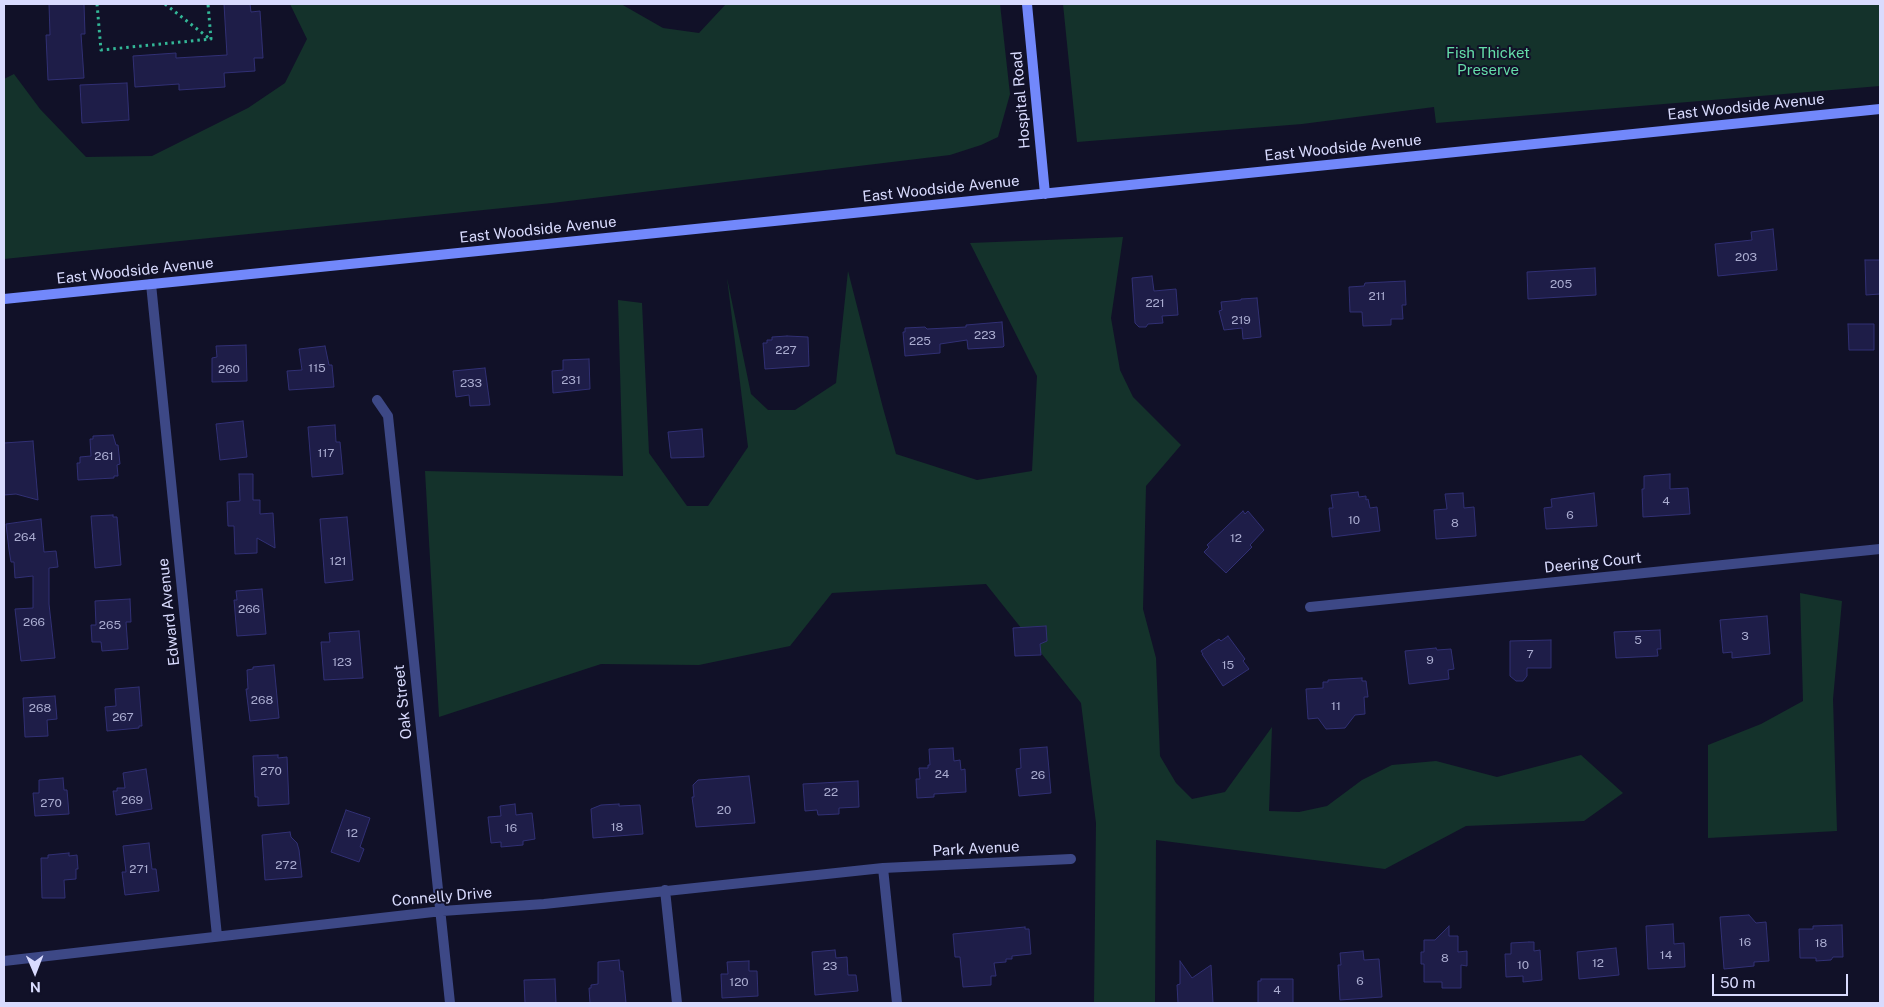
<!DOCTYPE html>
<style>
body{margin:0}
#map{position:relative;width:1884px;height:1007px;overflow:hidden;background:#111128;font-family:"Public Sans",sans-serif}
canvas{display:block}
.frame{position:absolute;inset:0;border:5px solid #d9dbfe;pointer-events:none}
.north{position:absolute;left:10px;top:947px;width:50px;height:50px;-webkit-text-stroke:4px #111128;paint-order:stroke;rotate:179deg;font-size:14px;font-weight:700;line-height:20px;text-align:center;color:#d9dbfe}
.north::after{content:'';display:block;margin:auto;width:18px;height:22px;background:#d9dbfe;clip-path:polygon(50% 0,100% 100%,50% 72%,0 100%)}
.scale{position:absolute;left:1712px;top:974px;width:136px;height:22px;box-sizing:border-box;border:2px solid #d9dbfe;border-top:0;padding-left:6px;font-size:15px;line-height:18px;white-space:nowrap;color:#d9dbfe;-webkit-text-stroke:4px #111128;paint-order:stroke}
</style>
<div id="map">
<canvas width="1884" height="1007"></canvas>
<div class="frame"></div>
<div class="north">N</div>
<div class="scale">50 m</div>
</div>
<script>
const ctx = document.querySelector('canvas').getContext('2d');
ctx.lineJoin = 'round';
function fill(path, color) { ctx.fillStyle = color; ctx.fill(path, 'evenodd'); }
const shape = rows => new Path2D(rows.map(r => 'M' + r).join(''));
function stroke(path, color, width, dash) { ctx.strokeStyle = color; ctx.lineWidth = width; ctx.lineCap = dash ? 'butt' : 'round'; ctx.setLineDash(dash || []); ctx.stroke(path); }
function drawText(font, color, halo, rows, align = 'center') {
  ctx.font = font + ' "Public Sans",sans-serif'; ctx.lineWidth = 4; ctx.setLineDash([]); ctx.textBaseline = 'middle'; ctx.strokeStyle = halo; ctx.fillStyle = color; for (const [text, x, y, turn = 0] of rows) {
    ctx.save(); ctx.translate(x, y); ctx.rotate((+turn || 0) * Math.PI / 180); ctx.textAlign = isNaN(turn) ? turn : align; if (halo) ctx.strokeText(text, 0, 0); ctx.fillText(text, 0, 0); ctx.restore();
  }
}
fill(shape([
 [290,4,621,4,663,28,699,33,726,4,1000,4,1010,94,998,137,981,145,950,155,552,203,4,259,4,79,14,74,40,109,86,157,152,156,248,108,285,83,307,39],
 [1063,4,1880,4,1880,86,1436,123,1434,107,1302,124,1077,142],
 [1123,237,1111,318,1120,370,1133,397,1181,445,1146,486,1143,609,1156,658,1160,756,1176,783,1192,799,1225,792,1272,727,1269,811,1299,812,1327,806,1362,780,1392,765,1436,761,1497,777,1581,755,1623,793,1584,821,1466,826,1385,869,1156,840,1155,1003,1094,1003,1096,823,1081,703,986,584,832,593,790,646,699,665,601,664,439,717,425,471,623,476,618,300,642,303,649,453,687,506,708,506,748,447,727,278,751,394,768,410,795,410,836,383,848,271,883,408,896,454,977,480,1032,471,1037,376,970,243],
 [1800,593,1842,601,1833,699,1837,831,1708,838,1708,745,1761,724,1803,701]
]), '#14322b');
const building = shape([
 [49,4,84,4,85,34,81,34,84,78,48,80,46,35,50,35,49,4],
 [224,4,250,4,251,12,260,11,263,58,254,58,255,71,224,73,225,87,179,90,179,84,135,87,133,56,176,53,176,58,227,55,224,4],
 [127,83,129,120,82,123,80,85,127,83],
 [1773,229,1777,270,1718,276,1715,244,1752,240,1751,232,1773,229],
 [1865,260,1880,260,1880,294,1866,295,1865,260],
 [1595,268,1596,295,1528,299,1527,272,1595,268],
 [1152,276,1154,291,1176,289,1178,315,1162,316,1163,323,1148,324,1146,327,1139,327,1135,323,1132,278,1152,276],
 [1405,281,1406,305,1402,305,1403,319,1391,319,1391,325,1363,326,1362,312,1350,312,1349,287,1364,286,1365,283,1405,281],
 [1257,298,1261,337,1243,339,1242,328,1224,330,1219,311,1222,310,1221,302,1241,300,1241,299,1257,298],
 [1002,322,1004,346,1003,347,968,349,967,340,940,344,940,353,905,356,903,332,905,332,905,328,925,327,927,329,966,327,966,325,1002,322],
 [1848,324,1874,324,1874,350,1849,350,1848,324],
 [787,336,808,337,809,366,765,369,763,343,767,343,767,340,772,340,772,337,787,336],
 [246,345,247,381,212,382,212,358,217,357,216,346,246,345],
 [325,346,329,365,332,365,334,387,289,390,287,371,302,370,299,349,325,346],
 [589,359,590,389,553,393,552,371,563,370,563,360,589,359],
 [485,368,490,405,470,406,469,395,456,397,453,371,485,368],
 [243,421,247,457,220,460,216,424,243,421],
 [335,425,336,442,340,442,343,474,312,477,308,427,335,425],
 [702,429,704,457,671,458,668,432,702,429],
 [113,435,116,445,118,445,120,464,117,465,118,476,114,476,114,478,78,480,77,463,80,463,80,457,91,456,90,439,93,439,93,436,113,435],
 [33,441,38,500,16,494,4,495,4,443,33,441],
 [239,474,253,474,253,500,260,500,260,514,273,513,275,548,257,538,257,553,235,554,234,526,228,526,227,502,240,501,239,474],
 [1670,474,1670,489,1688,488,1690,514,1643,517,1642,489,1644,489,1644,476,1670,474],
 [1358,492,1359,497,1366,496,1366,500,1368,499,1370,508,1377,507,1380,531,1332,537,1329,508,1333,508,1331,495,1358,492],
 [1463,493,1464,508,1474,507,1476,536,1436,539,1434,510,1447,509,1445,494,1463,493],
 [1594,493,1597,526,1546,529,1544,508,1552,507,1551,499,1594,493],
 [1243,511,1245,514,1248,511,1264,530,1250,545,1252,547,1226,573,1204,552,1209,547,1207,545,1243,511],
 [113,515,113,517,117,517,121,565,95,568,91,516,113,515],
 [347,517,353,580,325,583,320,519,347,517],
 [41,519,44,552,56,551,58,567,49,568,49,604,55,658,21,661,15,609,33,608,33,576,15,578,14,562,11,562,9,550,6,524,41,519],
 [262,589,266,634,237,636,234,600,237,600,236,591,262,589],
 [130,599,131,622,126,622,128,649,102,651,101,642,92,642,91,625,96,625,95,601,130,599],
 [1767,616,1770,654,1732,658,1732,652,1723,653,1720,620,1767,616],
 [1046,626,1047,641,1040,644,1041,655,1015,656,1013,628,1046,626],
 [1660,630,1661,649,1657,649,1658,656,1616,658,1614,632,1660,630],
 [359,631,363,678,324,680,321,642,330,642,329,633,359,631],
 [1228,636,1245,659,1243,661,1249,669,1223,686,1202,654,1203,654,1201,651,1219,639,1221,641,1228,636],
 [1551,640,1551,668,1527,668,1527,676,1523,681,1516,681,1510,676,1510,641,1551,640],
 [1436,648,1437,650,1451,649,1454,669,1448,670,1449,679,1409,684,1405,651,1436,648],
 [274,665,279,718,250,721,246,689,248,689,247,670,253,669,253,667,274,665],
 [1362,678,1362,681,1366,681,1368,697,1364,697,1365,714,1355,715,1345,728,1326,729,1318,718,1308,719,1306,689,1323,688,1323,682,1328,682,1328,680,1362,678],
 [139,687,142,726,139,726,139,728,107,731,105,707,116,706,115,689,139,687],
 [55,696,57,719,47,720,48,736,25,737,23,698,55,696],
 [1047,747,1051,793,1019,796,1016,769,1021,768,1020,749,1047,747],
 [953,748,954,761,960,760,961,770,965,769,966,792,934,794,934,797,917,798,916,779,920,779,919,768,928,768,928,765,930,765,929,749,953,748],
 [278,755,278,758,287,757,289,804,258,806,258,797,255,797,253,756,278,755],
 [146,769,152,809,116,815,113,791,117,791,117,788,125,788,123,773,146,769],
 [749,776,755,823,696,827,692,797,694,797,693,785,698,780,749,776],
 [63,778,64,790,67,790,69,814,35,816,33,793,39,793,39,780,63,778],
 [858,781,859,807,839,808,839,814,818,815,817,810,805,811,803,784,858,781],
 [515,804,516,815,532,813,535,839,523,841,523,845,501,847,501,842,491,843,488,817,501,816,500,806,515,804],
 [619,804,619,806,640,805,643,834,593,838,591,809,601,805,619,804],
 [346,810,370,818,360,847,364,849,359,862,331,852,346,810],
 [290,832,291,837,297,843,299,850,302,877,265,880,262,835,290,832],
 [149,843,152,869,156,869,159,891,125,895,122,872,126,872,123,846,149,843],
 [69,853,69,856,77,855,78,869,76,869,76,879,64,880,65,898,42,898,41,858,48,858,48,855,69,853],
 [1749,915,1756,923,1766,922,1769,961,1754,962,1754,966,1724,969,1720,917,1749,915],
 [1673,924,1674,944,1684,943,1685,967,1648,969,1646,926,1673,924],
 [1842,925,1843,957,1833,957,1831,960,1816,961,1816,958,1800,958,1799,929,1813,929,1813,926,1842,925],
 [1449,926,1449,936,1458,936,1458,952,1467,951,1467,966,1461,965,1461,988,1442,988,1442,982,1424,982,1424,964,1421,964,1421,952,1424,952,1424,940,1435,940,1449,926],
 [1025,927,1025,929,1029,929,1031,954,1012,956,1012,959,1006,959,1006,962,994,963,996,976,991,976,991,985,963,987,960,957,955,957,953,934,1025,927],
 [1529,942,1534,942,1534,951,1540,950,1542,980,1523,982,1523,976,1506,977,1505,954,1511,954,1511,943,1529,942],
 [1616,948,1619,975,1579,979,1577,952,1616,948],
 [835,950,836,958,847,957,848,975,856,975,858,991,815,995,812,952,835,950],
 [1363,951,1364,960,1379,959,1382,997,1340,1000,1338,965,1341,965,1340,953,1363,951],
 [619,960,620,971,623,971,626,1003,590,1003,589,988,591,988,591,985,598,984,598,962,619,960],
 [749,961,749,971,757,971,758,996,722,998,721,974,728,974,727,962,749,961],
 [1180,961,1192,978,1211,965,1213,1003,1178,1003,1177,985,1180,984,1180,961],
 [555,979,556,1003,525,1003,524,980,555,979],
 [1261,979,1293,979,1293,1003,1258,1003,1258,981,1261,981,1261,979]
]);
fill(building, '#1e1d48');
stroke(building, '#313074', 1);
stroke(shape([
 [97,4,101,50,211,39,208,4],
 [165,4,210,39]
]), '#33b797', 3, [2.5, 4]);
stroke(shape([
 [151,284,217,936],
 [377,400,388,416,450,1003],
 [1310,607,1880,549],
 [883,868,897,1003],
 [665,890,677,1003],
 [4,961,442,911,544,904,883,868,1071,859]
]), '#3d4886', 10);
stroke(shape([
 [1027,4,1045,194],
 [4,299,1880,109]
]), '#7288fb', 10);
drawText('12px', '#aaacd0', null, [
 ["203",1746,257],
 ["205",1561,284],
 ["211",1377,296],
 ["221",1155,303],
 ["219",1241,320],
 ["223",985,335],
 ["225",920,341],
 ["227",786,350],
 ["115",317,368],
 ["260",229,369],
 ["231",571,380],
 ["233",471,383],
 ["117",326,453],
 ["261",104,456],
 ["4",1666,501],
 ["6",1570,515],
 ["10",1354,520],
 ["8",1455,523],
 ["264",25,537],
 ["12",1236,538],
 ["121",338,561],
 ["266",249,609],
 ["266",34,622],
 ["265",110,625],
 ["3",1745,636],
 ["5",1638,640],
 ["7",1530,654],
 ["9",1430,660],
 ["123",342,662],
 ["15",1228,665],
 ["268",262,700],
 ["11",1336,706],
 ["268",40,708],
 ["267",123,717],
 ["270",271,771],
 ["24",942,774],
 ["26",1038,775],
 ["22",831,792],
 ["269",132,800],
 ["270",51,803],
 ["20",724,810],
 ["18",617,827],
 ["16",511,828],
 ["12",352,833],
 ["272",286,865],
 ["271",139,869],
 ["16",1745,942],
 ["18",1821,943],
 ["14",1666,955],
 ["8",1445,958],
 ["12",1598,963],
 ["10",1523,965],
 ["23",830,966],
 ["6",1360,981],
 ["120",739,982],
 ["4",1277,990]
]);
drawText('15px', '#65dda9', '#111128', [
 ["Fish Thicket",1488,53],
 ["Preserve",1488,70]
]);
drawText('15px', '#d9dbfe', '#111128', [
 ["Hospital Road",1021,100,-95],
 ["East Woodside Avenue",1746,107,-6],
 ["East Woodside Avenue",1343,148,-6],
 ["East Woodside Avenue",941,189,-6],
 ["East Woodside Avenue",538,230,-6],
 ["East Woodside Avenue",135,271,-6],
 ["Deering Court",1593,563,-6],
 ["Edward Avenue",169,612,-96],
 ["Oak Street",403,702,-96],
 ["Park Avenue",976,849,-3],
 ["Connelly Drive",442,897,-5]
]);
</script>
